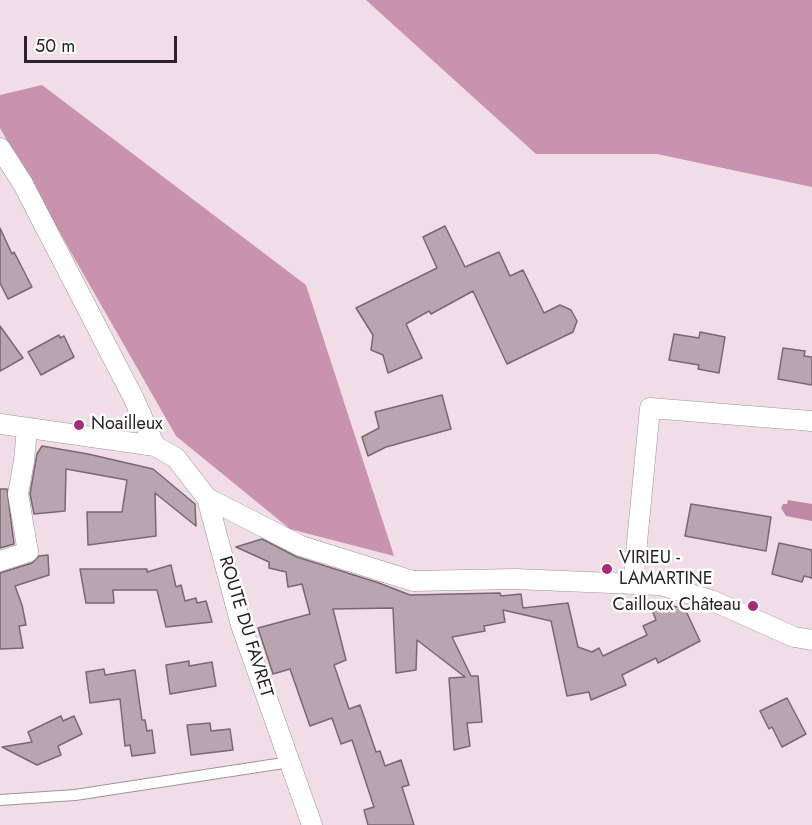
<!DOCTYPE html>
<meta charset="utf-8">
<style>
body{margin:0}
#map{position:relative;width:812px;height:825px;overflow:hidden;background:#f0dde6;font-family:Jost,sans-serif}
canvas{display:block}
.scale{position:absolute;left:24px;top:36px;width:153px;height:27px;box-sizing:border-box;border:3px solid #2a2327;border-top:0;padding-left:8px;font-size:18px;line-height:21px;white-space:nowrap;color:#2a2327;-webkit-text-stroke:4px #fff;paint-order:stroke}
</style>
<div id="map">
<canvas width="812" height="825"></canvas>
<div class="scale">50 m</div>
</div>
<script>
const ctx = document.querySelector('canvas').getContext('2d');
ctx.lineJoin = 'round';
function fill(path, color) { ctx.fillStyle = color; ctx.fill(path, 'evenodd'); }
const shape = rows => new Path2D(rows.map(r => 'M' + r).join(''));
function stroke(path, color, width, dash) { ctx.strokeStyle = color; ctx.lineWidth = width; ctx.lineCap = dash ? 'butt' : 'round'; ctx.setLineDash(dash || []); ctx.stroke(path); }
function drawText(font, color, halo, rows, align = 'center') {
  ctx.font = font + ' Jost,sans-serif'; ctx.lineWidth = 5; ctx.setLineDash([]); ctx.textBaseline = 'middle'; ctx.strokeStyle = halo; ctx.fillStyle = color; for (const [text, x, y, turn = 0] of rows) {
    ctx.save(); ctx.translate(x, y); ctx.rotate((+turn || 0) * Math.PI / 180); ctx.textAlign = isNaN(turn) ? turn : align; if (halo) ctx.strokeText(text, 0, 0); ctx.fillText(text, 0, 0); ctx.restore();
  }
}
fill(shape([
 [366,0,812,0,812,187,657,154,536,154],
 [42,85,306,285,394,556,290,529,176,436,0,128,0,95]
]), '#c992af');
fill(shape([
 [788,500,812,504,812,521,786,516,781,508,783,504,787,504]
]), '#bf89a5');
const building = shape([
 [445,226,465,267,499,252,510,276,523,270,544,313,560,305,571,310,577,321,573,332,507,364,473,291,431,314,429,311,406,324,422,358,388,373,383,355,371,350,373,335,356,308,437,268,423,237,445,226],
 [0,228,12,254,14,252,32,287,8,299,0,283,0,228],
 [0,326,23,358,0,371,0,326],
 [700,332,725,337,719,373,698,369,699,365,669,360,674,334,699,338,700,332],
 [59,335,60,338,64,336,74,357,41,375,28,352,59,335],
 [783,348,805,351,804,356,812,357,812,385,778,379,783,348],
 [442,395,451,429,386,447,368,456,362,437,379,428,375,412,442,395],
 [42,446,88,454,153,469,195,504,196,526,155,493,156,536,88,545,87,512,122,512,127,480,66,469,65,511,34,514,30,494,37,454,42,446],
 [0,489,7,489,14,544,0,548,0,489],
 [691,504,771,517,766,551,685,536,691,504],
 [262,539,297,557,379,583,410,595,500,593,501,596,521,594,523,608,568,603,578,647,592,652,599,648,603,656,647,635,643,626,656,620,648,600,685,609,700,641,658,663,656,658,622,675,626,685,591,700,589,692,567,696,551,621,503,610,505,622,484,626,485,631,452,637,471,676,478,676,482,722,467,723,470,746,454,750,449,678,465,677,417,640,416,670,396,673,393,608,333,609,346,660,334,665,349,709,360,705,376,752,380,751,385,766,401,760,409,785,402,787,414,825,368,825,364,810,374,807,352,740,341,744,332,718,310,726,290,669,273,674,258,628,310,614,302,584,288,587,286,572,269,568,269,562,236,547,262,539],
 [779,543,812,550,812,578,804,576,802,582,772,574,779,543],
 [48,555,49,575,15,586,22,605,26,625,19,626,23,648,0,649,0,573,32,563,39,556,48,555],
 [171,565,176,587,181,585,185,601,196,598,197,603,206,601,212,622,166,627,157,590,113,590,114,603,86,603,80,569,147,569,147,572,171,565],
 [189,661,189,666,212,662,216,686,170,694,166,665,189,661],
 [104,669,105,675,135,670,142,720,145,720,147,731,152,730,155,753,132,756,130,745,125,746,120,699,90,703,86,672,104,669],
 [787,698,806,734,782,747,772,727,769,729,760,711,787,698],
 [61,716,63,721,74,716,82,734,58,746,61,755,37,765,2,747,32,742,28,732,61,716],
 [210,723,211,731,230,729,233,750,191,755,187,725,210,723]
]);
fill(building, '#b8a5ae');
stroke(building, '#796871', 1.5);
const service = shape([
 [0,800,75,795,290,762]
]);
const minor = shape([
 [0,148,23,184,133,397,155,446],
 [0,424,155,446,176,458,207,498,241,625,312,825],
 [207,498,301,546,413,581,515,579,660,585,711,600,794,637,812,640],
 [0,561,28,552,18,494,24,461,27,428],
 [633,584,650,408,812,421]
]);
stroke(service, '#a39199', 12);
stroke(minor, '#a39199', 21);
stroke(service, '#fff', 10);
stroke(minor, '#fff', 20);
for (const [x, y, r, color] of [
 [79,425,6,"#a82a7a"],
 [607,569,6,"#a82a7a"],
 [753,606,6,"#a82a7a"]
]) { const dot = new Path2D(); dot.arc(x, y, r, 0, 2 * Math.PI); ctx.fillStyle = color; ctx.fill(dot); stroke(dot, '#fff', 2); }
drawText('18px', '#2a2327', '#fff', [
 ["Noailleux",91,425],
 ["VIRIEU -",619,559],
 ["LAMARTINE",619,580],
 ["Cailloux Château",741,606,"right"]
], 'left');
drawText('18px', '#2a2327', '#fff', [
 ["ROUTE DU FAVRET",245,627,73]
]);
</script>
